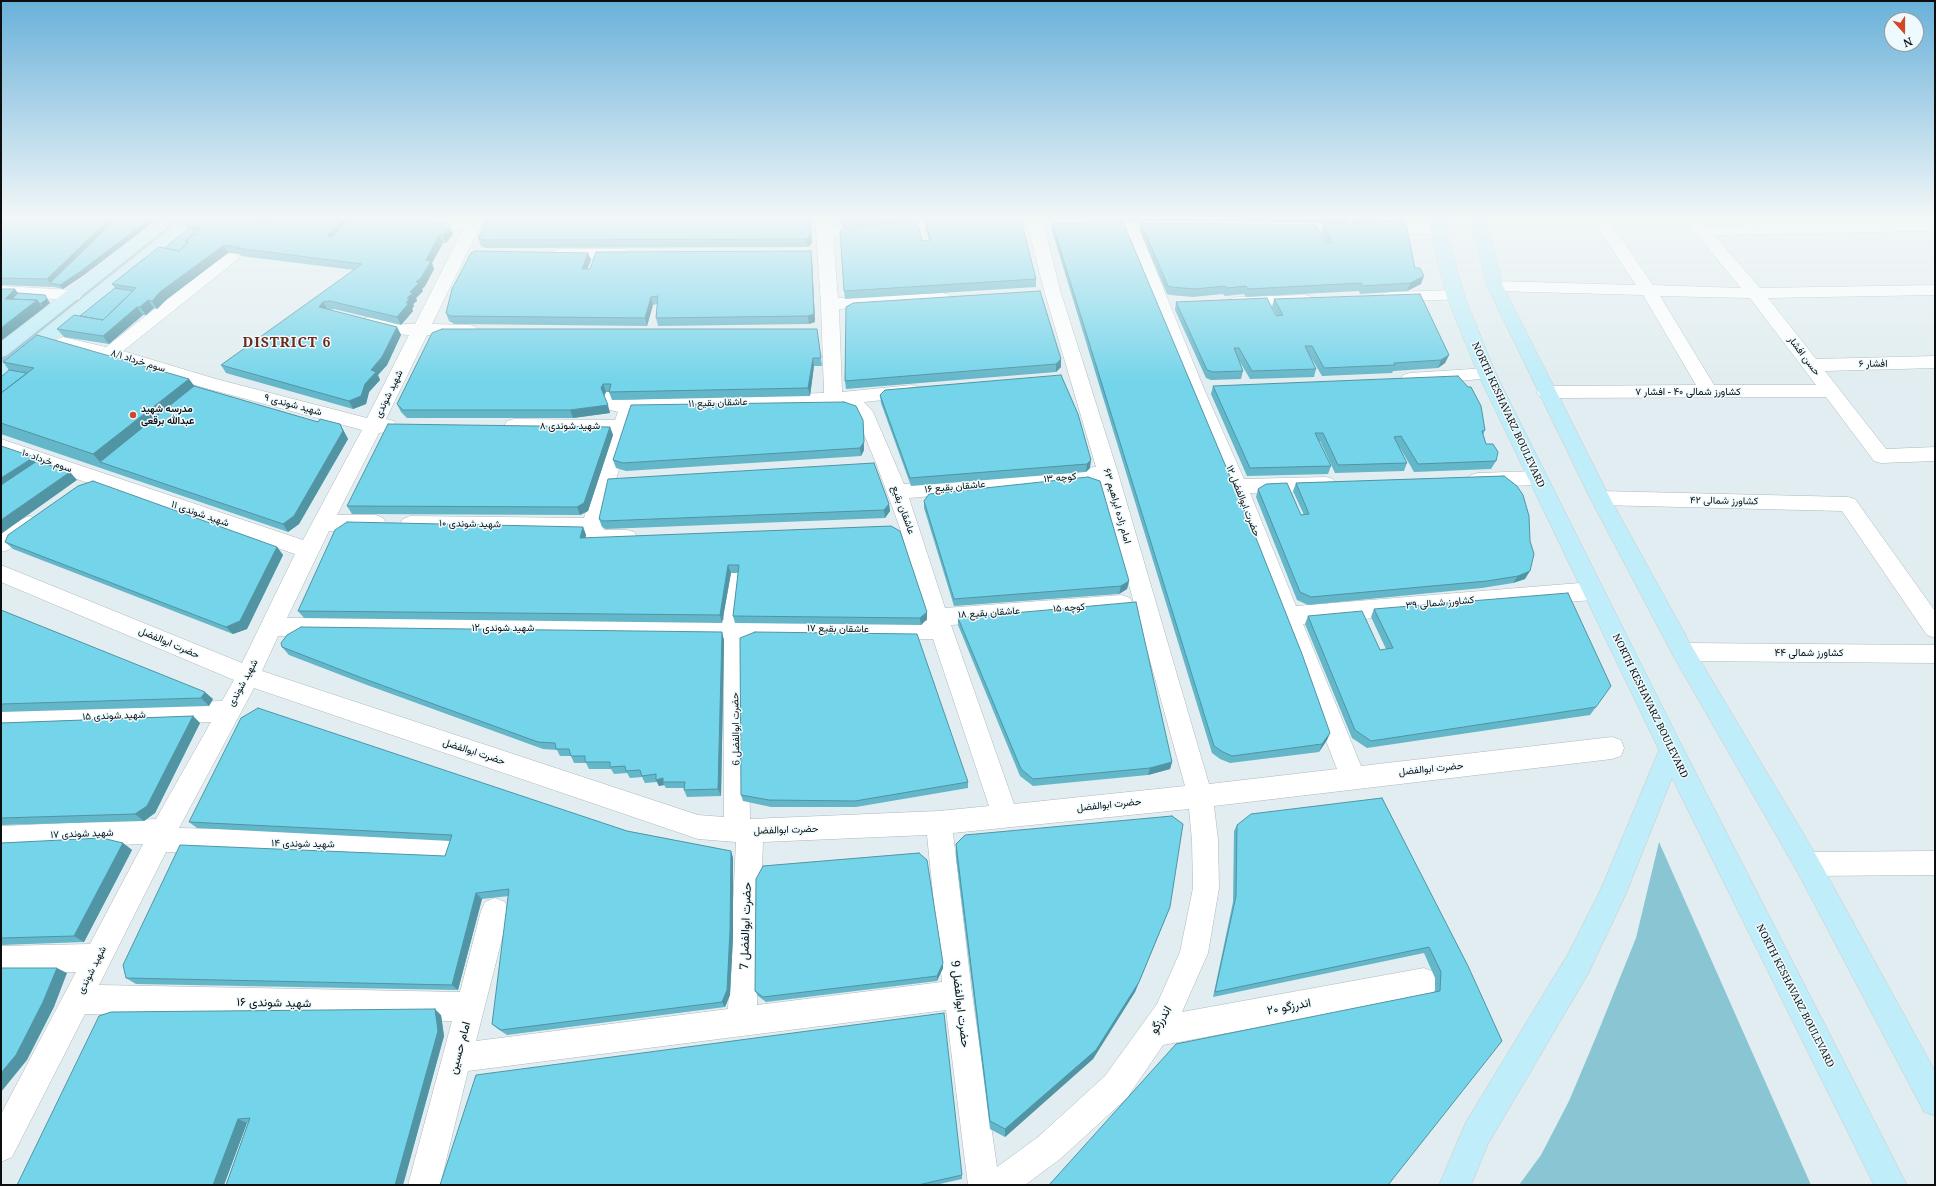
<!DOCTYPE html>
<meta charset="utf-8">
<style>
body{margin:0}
#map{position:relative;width:1936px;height:1186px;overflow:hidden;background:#e1edf0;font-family:"Noto Serif",serif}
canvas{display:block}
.frame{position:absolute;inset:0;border:2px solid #0b0f10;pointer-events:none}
.north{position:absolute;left:1884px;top:12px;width:40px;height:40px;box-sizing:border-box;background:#eefafd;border:1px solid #939c9e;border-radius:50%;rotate:159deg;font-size:11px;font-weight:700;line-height:16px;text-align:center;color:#0b0f10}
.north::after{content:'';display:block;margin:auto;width:14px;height:18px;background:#d24825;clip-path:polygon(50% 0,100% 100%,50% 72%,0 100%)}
</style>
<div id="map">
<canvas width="1936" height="1186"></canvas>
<div class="frame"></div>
<div class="north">N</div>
</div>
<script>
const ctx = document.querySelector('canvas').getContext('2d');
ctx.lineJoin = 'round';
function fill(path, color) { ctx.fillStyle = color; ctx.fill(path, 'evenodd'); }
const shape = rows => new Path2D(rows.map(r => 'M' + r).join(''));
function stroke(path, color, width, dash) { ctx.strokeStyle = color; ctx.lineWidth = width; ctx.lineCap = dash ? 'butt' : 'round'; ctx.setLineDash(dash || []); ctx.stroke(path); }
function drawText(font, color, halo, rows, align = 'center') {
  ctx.font = font + ' "Noto Serif",Vazirmatn,serif'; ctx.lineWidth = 3; ctx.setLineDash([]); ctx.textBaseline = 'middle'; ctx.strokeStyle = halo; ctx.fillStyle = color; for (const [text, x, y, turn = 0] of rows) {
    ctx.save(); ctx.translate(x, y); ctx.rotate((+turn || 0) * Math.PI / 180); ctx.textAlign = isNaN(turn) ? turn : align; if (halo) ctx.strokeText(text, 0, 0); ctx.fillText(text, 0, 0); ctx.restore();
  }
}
fill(shape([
 [177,216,186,216,1,363,1,355],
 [1659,842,1811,1185,1519,1185,1541,1155,1569,1101,1596,1037,1636,938]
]), '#8ac5d4');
const minor = shape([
 [469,216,485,216,432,324,469,325,475,326,478,330,475,334,469,335,427,335,386,419,394,421,397,426,394,431,379,433,337,515,376,515,383,518,386,523,383,528,376,531,329,531,287,618,724,620,724,576,727,570,735,568,743,570,746,576,747,620,927,621,900,528,876,463,856,415,848,409,835,405,636,412,602,526,604,530,627,530,634,532,638,538,634,544,627,546,598,546,591,544,583,534,410,532,403,529,400,524,403,519,410,516,584,518,611,433,514,433,507,431,504,426,507,421,514,419,615,420,618,412,603,408,601,404,601,395,603,391,610,389,617,391,619,400,824,393,821,304,815,216,831,216,832,227,955,219,961,221,963,224,961,227,955,229,833,236,838,298,942,293,948,294,951,298,948,302,942,303,839,309,842,392,912,385,919,387,921,391,919,395,912,397,864,402,873,412,904,484,1096,467,1044,290,1028,226,1028,216,1044,216,1044,226,1060,290,1118,473,1209,784,1337,769,1227,486,1186,389,1122,226,1124,223,1130,221,1136,223,1138,226,1204,389,1244,479,1326,477,1333,479,1336,484,1333,489,1326,491,1250,493,1296,606,1592,582,1600,585,1603,591,1600,597,1592,600,1303,624,1361,766,1612,737,1621,740,1624,748,1621,756,1612,759,1214,806,1218,840,1219,888,1208,953,1182,1012,1424,968,1434,972,1438,982,1434,992,1424,996,1163,1045,1127,1098,1060,1159,1025,1185,968,1185,946,1010,468,1071,440,1185,408,1185,452,1021,85,1014,12,1157,1,1162,1,1114,76,972,1,974,1,946,90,944,143,844,1,850,1,826,156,819,211,722,1,730,1,710,222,701,234,680,1,582,1,565,242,663,295,554,1,453,1,439,303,540,362,430,205,388,106,358,57,347,54,343,57,339,63,337,106,347,225,254,231,252,237,254,239,257,237,260,123,351,216,379,367,418,409,335,397,334,364,326,361,322,364,318,370,317,397,324,415,324,462,231,419,227,413,225,411,222,413,219,419,217,466,222,469,216],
 [1100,481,1185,786,1014,804,951,625,1122,613,1130,610,1133,604,1130,598,1122,595,945,608,909,498,1100,481],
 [278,636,724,638,724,817,698,815,262,671,278,636],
 [747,638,933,639,989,806,939,811,750,819,747,638],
 [254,688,698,839,736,842,728,1009,476,1041,509,911,505,902,495,898,485,902,481,911,460,992,99,985,166,852,448,859,457,856,461,847,457,838,448,835,179,828,254,688],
 [1189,809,1192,840,1193,888,1180,952,1157,1004,1105,1076,1038,1137,997,1167,972,994,953,833,1189,809],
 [927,835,942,982,757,1005,763,842,927,835],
 [1222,216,1238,216,1240,227,1238,230,1226,230,1222,216],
 [1590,216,1606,216,1653,285,1741,288,1682,216,1698,216,1706,225,1925,221,1931,223,1933,226,1931,229,1925,231,1714,235,1760,288,1935,285,1935,295,1768,298,1816,359,1935,356,1935,368,1825,371,1886,449,1935,447,1935,461,1881,463,1874,461,1826,397,1546,398,1539,396,1537,392,1539,388,1546,386,1696,385,1643,295,1495,291,1489,290,1487,286,1489,282,1495,281,1636,285,1590,216],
 [1660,296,1750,298,1816,385,1714,385,1660,296],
 [1287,223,1438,224,1444,226,1446,229,1444,232,1438,234,1281,231,1279,228,1281,225,1287,223],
 [559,249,624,249,630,251,632,254,630,257,624,259,553,257,551,254,553,251,559,249],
 [1,286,73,290,79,291,82,295,79,299,73,300,1,296,1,286],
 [1455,290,1461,291,1464,295,1461,299,1390,302,1384,301,1381,297,1384,293,1390,292,1455,290],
 [1304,295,1310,296,1313,300,1310,304,1238,307,1232,306,1229,302,1232,298,1238,297,1304,295],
 [1487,368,1493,370,1496,374,1493,378,1410,385,1403,383,1401,379,1403,375,1410,373,1487,368],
 [1537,471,1544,473,1547,478,1544,483,1537,485,1478,487,1471,485,1468,480,1471,475,1478,473,1537,471],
 [1600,491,1848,497,1855,499,1935,611,1935,638,1927,635,1842,511,1600,505,1593,503,1590,498,1593,493,1600,491],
 [29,516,36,519,39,524,36,529,8,550,1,552,1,533,22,519,29,516],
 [1683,643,1935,645,1935,663,1683,661,1675,659,1672,652,1675,645,1683,643],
 [1935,851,1935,875,1807,876,1798,873,1794,864,1798,855,1807,852,1935,851]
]);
const major = shape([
 [163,216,181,216,7,355,1,357,1,342,163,216],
 [188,216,206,216,7,378,1,380,1,365,188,216],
 [1429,216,1445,216,1446,229,1464,295,1496,374,1680,742,1907,1185,1874,1185,1672,778,1625,896,1588,974,1488,1144,1471,1185,1439,1185,1466,1122,1568,954,1601,889,1659,750,1478,374,1446,295,1430,229,1429,216],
 [1469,216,1485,216,1503,286,1610,498,1691,645,1816,855,1935,1071,1935,1116,1924,1112,1798,873,1675,659,1590,498,1487,286,1469,216]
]);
stroke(minor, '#adb8bb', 1);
stroke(major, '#c9caca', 1);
fill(minor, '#fff');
fill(major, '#bfedf9');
fill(shape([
 [1,216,153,216,155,221,84,275,63,289,54,287,1,285],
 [198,216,269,216,270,218,273,216,350,216,351,218,453,234,446,243,443,243,432,263,434,269,425,286,422,289,423,291,416,298,417,301,413,304,414,306,412,309,413,311,401,325,334,309,330,310,397,327,401,335,387,365,378,375,380,380,369,392,366,404,353,409,226,373,221,365,354,270,241,256,240,254,228,253,166,300,157,309,154,308,146,315,143,315,109,344,64,337,57,329,80,316,115,288,112,284,165,248,188,229,186,225],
 [422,216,459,216,456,218],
 [810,216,812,243,808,247,486,248,481,246,478,238],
 [838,216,990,216,917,221,922,241,929,241,926,229,925,221,1036,279,1036,287,845,299,844,291,913,222,842,227],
 [1053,216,1137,216,1136,221,1053,220],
 [1141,216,1191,216,1190,221,1142,221],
 [1194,216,1210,216,1209,222,1195,222],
 [1213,216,1230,216,1229,221,1214,221],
 [1233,216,1266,216,1264,222,1234,221],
 [1267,216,1350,216,1348,223,1268,222],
 [1352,216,1408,216,1405,223,1353,223],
 [1052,223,1330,733,1327,740,1319,752,1230,763,1220,759,1212,753,1052,231],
 [1141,223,1326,243,1321,231,1323,223,1415,268,1421,284,1407,291,1360,294,1359,291,1246,297,1244,294,1225,296,1223,294,1193,297,1170,295,1167,294,1140,231],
 [588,253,591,260,587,269,812,259,815,322,809,324,658,326,656,318,657,304,653,305,647,326,454,324,449,321,446,313],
 [1040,291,1061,367,1056,372,846,389,845,381],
 [1274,299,1449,355,1445,363,1438,368,1393,371,1392,373,1322,376,1309,354,1316,369,1314,377,1250,379,1237,357,1243,371,1241,379,1211,380,1206,378,1175,310,1176,302,1277,316,1272,307],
 [817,329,822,366,814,366,810,396,612,400,609,392,606,392,604,396,610,413,573,418,407,418,401,412,397,404],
 [3,362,189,379,194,386,318,422,340,424,348,439,299,524,288,532,1,434,1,377,9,370],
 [1061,375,1090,468,1086,472,911,486,881,403,880,395],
 [1213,386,1485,430,1483,435,1486,444,1496,461,1491,469,1414,472,1399,446,1407,463,1404,471,1335,473,1320,441,1319,441,1331,466,1328,474,1247,476,1211,394],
 [610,427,613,435,588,511,580,515,352,514,347,506],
 [863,428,864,450,861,456,626,471,616,468,613,460],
 [1504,476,1525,579,1513,583,1482,588,1308,605,1297,600,1256,497,1258,489,1301,515,1304,515,1293,491,1296,483],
 [924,501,1129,581,1127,589,1119,594,954,606,924,508],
 [889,504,890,511,885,518,606,529,602,527,599,519],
 [891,526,927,619,921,625,735,623,733,616,738,573,731,573,722,623,304,618,298,611,583,527,586,535,586,538],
 [5,542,277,547,283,555,247,629,233,634,13,549],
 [1374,609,1596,707,1590,715,1367,748,1352,738,1305,624,1308,616,1380,650,1386,649,1371,617],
 [1,610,213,699,209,706,1,712],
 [958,618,1172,762,1170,769,1148,775,1033,786,1020,776,958,625],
 [724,640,721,796,687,797,684,790,684,788,666,788,664,785,659,786,657,782,645,783,642,777,630,778,627,773,614,774,611,769,589,769,586,763,574,763,571,756,560,756,557,750,543,749,367,685,289,655,282,647],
 [193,716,200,723,155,813,144,821,1,825,1,723],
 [968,782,968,788,856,807,771,807,743,801,741,795],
 [1382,798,1502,1041,1435,992,1435,978,1424,953,1213,997,1233,902,1234,831,1237,825],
 [189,822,627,831,731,851,733,858,733,937,730,995,725,1007,507,1035,498,1029,492,1024,509,896,482,899,458,990,136,984,126,978,445,856,450,841,197,828],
 [1,843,123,843,132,850,84,942,1,945],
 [956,844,1170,907,1135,992,1093,1059,1005,1137,990,1129,956,857],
 [943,968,937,981,766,1002,758,996,755,991],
 [441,1015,444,1036,403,1185,226,1185,248,1123,247,1123,224,1185,17,1185],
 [962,1175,962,1179,935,1185,440,1185]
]), '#64b6c9');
fill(shape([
 [112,216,125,216,50,283,47,279],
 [152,216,153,216,155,221,84,275,63,289,60,285],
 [260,216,269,216,270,219,259,229,254,221],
 [347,216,350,216,353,221,331,244,327,236],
 [810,216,812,243,808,247,806,239],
 [450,227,453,234,446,243,443,235],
 [439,235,443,243,432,263,434,269,425,286,422,289,423,291,416,298,417,301,413,304,414,306,412,309,413,311,401,325,397,317,406,303,407,298,416,282,426,260],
 [224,245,228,253,166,300,157,309,152,301,160,292],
 [811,251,812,259,815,322,809,324,808,316],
 [588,253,591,260,584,277,582,269],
 [1424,276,1421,284,1407,291,1410,283],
 [15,289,21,297,16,303,5,299],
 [45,295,50,303,44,308,40,304],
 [651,297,653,305,647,326,645,318],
 [37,300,44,308,1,341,1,328],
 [148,300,154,308,146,315,140,307],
 [323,302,328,310,319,307],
 [137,307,143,315,109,344,103,336],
 [397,327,401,335,387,365,378,375,380,380,369,392,366,404,353,409,349,401,365,384,371,370],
 [1449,355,1445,363,1438,368,1441,360],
 [813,358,814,366,810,396,808,388],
 [1061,359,1061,367,1056,372,1056,364],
 [189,379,200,394,100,462,93,454],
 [603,384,606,392,604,396,601,388],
 [608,405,610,413,573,418,570,410],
 [863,420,864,450,861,456,860,448],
 [340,424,348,439,299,524,288,532,283,524],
 [610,427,613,435,588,511,580,515,577,507],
 [34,457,45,469,1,498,1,478],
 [1091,460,1090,468,1086,472,1087,464],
 [70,472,77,480,1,534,1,520],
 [889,504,890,511,885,518,884,510],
 [583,527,586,535,584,546,580,538],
 [277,547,283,555,247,629,233,634,226,627],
 [728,565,731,573,722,623,720,615],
 [1530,571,1525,579,1513,583,1518,576],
 [1129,581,1127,589,1119,594,1121,586],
 [927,612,927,619,921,625,920,618],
 [722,632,724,640,721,796,718,789],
 [205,692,213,699,209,706,201,698],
 [193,716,200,723,155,813,144,821,135,814],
 [1330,733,1327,740,1319,752,1322,744],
 [1172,762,1170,769,1148,775,1150,768],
 [663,778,663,782,664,785,659,786,656,780],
 [123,843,132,850,84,942,74,936],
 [731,851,733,858,733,937,730,995,725,1007,722,1002],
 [476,893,482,899,458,990,452,985],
 [1170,907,1135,992,1093,1059,1005,1137,1005,1129],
 [943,963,943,968,937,981,937,976],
 [57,968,67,973,54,1007,27,1060,1,1092,1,1073],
 [435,1009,441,1015,444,1036,403,1185,395,1185],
 [238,1119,247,1123,224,1185,213,1185]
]), '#5194a4');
const building = shape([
 [1,216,112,216,47,279,1,278,1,216],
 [119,216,152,216,152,217,81,271,60,285,50,283,119,216],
 [198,216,260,216,254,221,265,223,273,216,347,216,327,236,332,237,353,216,373,216,448,223,450,227,443,235,439,235,426,260,431,261,421,278,416,282,419,283,410,292,413,293,407,298,410,298,406,303,409,303,397,317,330,301,323,302,319,307,397,327,382,357,371,370,376,372,365,384,361,396,349,401,221,365,362,264,237,248,239,247,224,245,160,292,152,301,148,300,140,307,137,307,103,336,57,329,74,315,103,320,136,288,112,284,159,247,179,251,189,242,185,241,202,228,186,225,198,216],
 [489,216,810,216,811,235,806,239,483,240,478,238,489,216],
 [840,216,882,216,841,219,840,216],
 [1020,216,1036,279,844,291,840,231,842,228,917,221,922,241,931,240,925,221,1020,216],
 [1123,222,1258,543,1302,654,1330,733,1322,744,1232,756,1223,752,1214,746,1052,223,1123,222],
 [1141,223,1316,225,1326,243,1332,243,1323,223,1406,225,1415,268,1420,268,1424,276,1410,283,1362,286,1361,283,1248,289,1246,286,1227,288,1225,286,1195,289,1171,287,1168,286,1141,223],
 [188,229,198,231,185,241,187,244,179,251,165,248,188,229],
 [475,251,588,253,582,269,590,269,596,252,811,251,814,314,808,316,656,318,658,296,651,297,645,318,450,316,446,313,452,289,471,253,475,251],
 [115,288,133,291,103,320,80,316,115,288],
 [1,289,15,289,5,299,37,300,1,328,1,289],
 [1040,291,1061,359,1056,364,845,381,846,307,853,303,1040,291],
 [18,293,45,295,47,299,40,304,37,300,12,299,18,293],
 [1420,294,1449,355,1441,360,1394,363,1395,365,1324,368,1312,346,1305,346,1316,369,1252,371,1239,348,1234,348,1243,371,1213,372,1207,370,1176,302,1267,298,1276,316,1283,315,1274,299,1420,294],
 [442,329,817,329,821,358,813,358,808,388,609,392,611,384,603,384,601,388,608,405,570,410,403,410,397,404,432,333,442,329],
 [37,335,189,379,93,454,1,423,1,393,34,368,3,362,37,335],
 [9,370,27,373,1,393,1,377,9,370],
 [1061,375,1078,414,1091,460,1087,464,910,478,880,395,885,390,1061,375],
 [1458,376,1468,387,1471,387,1481,406,1485,430,1482,431,1486,444,1493,444,1498,452,1496,461,1418,464,1401,436,1394,437,1407,463,1338,465,1323,433,1315,433,1331,466,1250,468,1213,386,1458,376],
 [194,386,318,422,320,419,340,424,343,431,294,516,283,524,100,462,194,386],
 [844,402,856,406,863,420,864,442,860,448,623,463,613,460,631,405,844,402],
 [388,424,610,427,584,503,577,507,347,506,388,424],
 [1,446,34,457,1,478,1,446],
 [37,461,70,472,1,520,1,485,37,461],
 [874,463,889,504,884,510,603,521,599,519,608,479,874,463],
 [1504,476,1517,486,1523,495,1529,516,1530,541,1534,554,1530,571,1518,576,1487,581,1311,597,1300,592,1258,489,1266,484,1287,483,1301,515,1309,514,1296,483,1504,476],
 [1088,477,1100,481,1129,581,1121,586,954,599,924,501,929,494,1088,477],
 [93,481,277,547,240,621,226,627,5,542,8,535,78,486,93,481],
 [347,522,583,527,580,538,891,526,900,531,927,612,920,618,733,616,739,565,728,565,720,615,298,611,335,530,347,522],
 [1568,593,1611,686,1596,707,1371,741,1355,730,1308,616,1362,611,1380,650,1393,648,1374,609,1568,593],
 [1136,602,1172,762,1150,768,1033,779,1021,769,958,618,1136,602],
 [1,610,205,692,201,698,1,704,1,610],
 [301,627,722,632,718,789,684,790,685,782,663,782,663,778,656,780,656,774,642,776,640,770,626,771,625,766,610,767,610,762,585,762,585,756,571,756,569,749,556,749,555,743,538,742,362,678,282,647,281,643,287,635,301,627],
 [755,632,917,634,968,782,855,801,769,800,741,795,740,638,755,632],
 [258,708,627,831,731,851,730,931,727,990,722,1002,501,1030,492,1024,509,889,476,893,452,985,126,978,123,965,180,845,445,856,452,835,189,822,241,718,258,708],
 [193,716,147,806,135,814,1,818,1,723,193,716],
 [1382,798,1468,966,1502,1041,1388,1185,1049,1185,1176,1044,1440,991,1441,972,1429,947,1215,992,1236,896,1237,825,1251,814,1382,798],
 [1172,816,1183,824,1170,907,1139,982,1096,1050,1005,1129,990,1121,956,844,965,835,1172,816],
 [102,838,123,843,74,936,1,938,1,843,102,838],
 [919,853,927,860,943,963,937,976,763,997,755,991,756,879,763,866,919,853],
 [1,968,57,968,43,1002,16,1055,1,1073,1,968],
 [435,1009,438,1031,395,1185,226,1185,250,1118,238,1119,213,1185,17,1185,99,1016,111,1012,435,1009],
 [944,1013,962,1175,918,1185,440,1185,476,1075,944,1013]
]);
fill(building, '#74d4ea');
stroke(building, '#5194a4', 1);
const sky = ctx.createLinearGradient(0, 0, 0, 382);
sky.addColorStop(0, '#69b1d9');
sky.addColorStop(0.57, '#f2f7f8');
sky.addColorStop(1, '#f2f7f800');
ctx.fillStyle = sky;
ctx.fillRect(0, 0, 1936, 382);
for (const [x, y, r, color] of [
 [133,415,4,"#d24825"]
]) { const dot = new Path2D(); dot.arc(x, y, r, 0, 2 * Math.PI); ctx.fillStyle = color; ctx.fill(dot); stroke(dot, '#eefafd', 1.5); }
drawText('10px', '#0b0f10', '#eefafd', [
 ["حسن افشار",1804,356,53],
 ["سوم خرداد ۸/۱",138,361,17],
 ["افشار ۶",1873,364,-1],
 ["کشاورز شمالی ۴۰ - افشار ۷",1688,392],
 ["شهید شوندی",389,394,-64],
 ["عاشقان بقیع ۱۱",718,403,-2],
 ["شهید شوندی ۹",293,405,15],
 ["NORTH KESHAVARZ BOULEVARD",1508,415,65],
 ["شهید شوندی ۸",570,426],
 ["سوم خرداد ۱۰",47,461,19],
 ["کوچه ۱۳",1060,478,-5],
 ["عاشقان بقیع ۱۶",955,487,-5],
 ["حضرت ابوالفضل ۱۲",1243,501,68],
 ["کشاورز شمالی ۴۲",1724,501,1],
 ["امام زاده ابراهیم ۶۳",1117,506,74],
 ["عاشقان بقیع",903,510,70],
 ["شهید شوندی ۱۱",200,514,19],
 ["شهید شوندی ۱۰",470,524,1],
 ["کشاورز شمالی ۳۹",1440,603,-5],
 ["کوچه ۱۵",1069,608,-4],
 ["عاشقان بقیع ۱۸",989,613,-4],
 ["شهید شوندی ۱۲",503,628],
 ["عاشقان بقیع ۱۷",838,629,1],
 ["حضرت ابوالفضل",169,643,23],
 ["کشاورز شمالی ۴۴",1809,653],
 ["شهید شوندی",243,683,-61],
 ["NORTH KESHAVARZ BOULEVARD",1650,706,64],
 ["شهید شوندی ۱۵",114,716,-2],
 ["حضرت ابوالفضل 6",736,729,-91],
 ["حضرت ابوالفضل",474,752,18],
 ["حضرت ابوالفضل",1431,769,-6],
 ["حضرت ابوالفضل",1109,805,-6],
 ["حضرت ابوالفضل",786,830,-2],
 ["شهید شوندی ۱۷",82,834,-2],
 ["شهید شوندی ۱۴",303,844,1],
 ["شهید شوندی",92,970,-63],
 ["NORTH KESHAVARZ BOULEVARD",1795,996,63]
]);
drawText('bold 10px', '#0b0f10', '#eefafd', [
 ["مدرسه شهید",141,409],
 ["عبدالله برقعی",141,421]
], 'left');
drawText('12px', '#0b0f10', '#eefafd', [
 ["حضرت ابوالفضل 7",746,926,-88],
 ["شهید شوندی ۱۶",274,1003,1],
 ["حضرت ابوالفضل 9",960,1004,83],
 ["اندرزگو ۲۰",1289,1007,-11],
 ["اندرزگو",1161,1020,-58],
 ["امام حسین",460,1048,-75]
]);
ctx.letterSpacing = '1px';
drawText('bold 14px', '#6d2a19', '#eefafd', [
 ["DISTRICT 6",287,343]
]);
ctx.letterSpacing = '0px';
</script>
